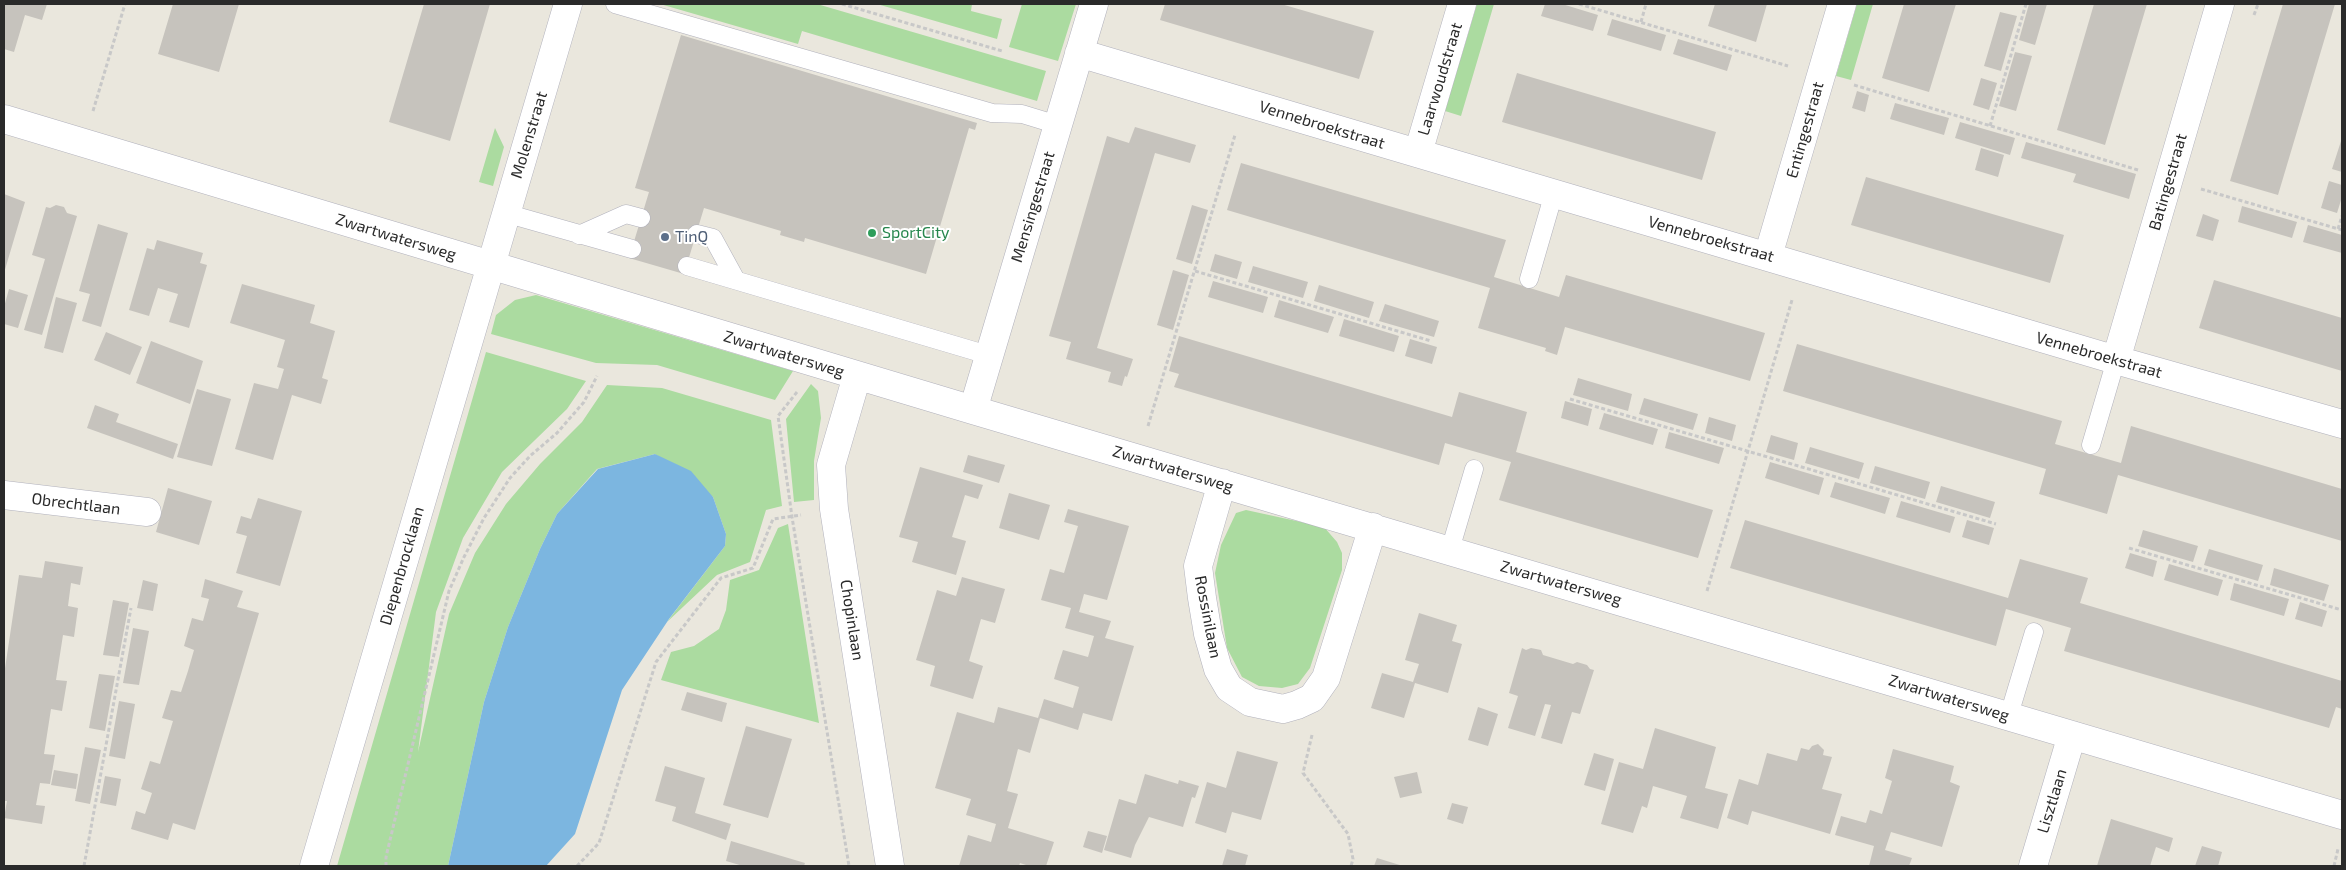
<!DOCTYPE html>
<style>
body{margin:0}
#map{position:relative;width:2346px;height:870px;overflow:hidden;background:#eae7dd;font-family:"Exo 2",sans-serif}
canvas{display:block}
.frame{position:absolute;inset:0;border:5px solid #2a2a2a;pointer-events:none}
</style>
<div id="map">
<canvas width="2346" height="870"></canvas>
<div class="frame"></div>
</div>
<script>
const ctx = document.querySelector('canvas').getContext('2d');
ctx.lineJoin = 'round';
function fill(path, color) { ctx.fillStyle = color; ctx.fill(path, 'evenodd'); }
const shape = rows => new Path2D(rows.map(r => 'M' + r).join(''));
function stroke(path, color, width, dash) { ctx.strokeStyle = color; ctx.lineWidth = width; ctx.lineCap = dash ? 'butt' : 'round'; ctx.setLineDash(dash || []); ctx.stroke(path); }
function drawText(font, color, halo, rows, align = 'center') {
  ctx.font = font + ' "Exo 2",sans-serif'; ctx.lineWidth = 4; ctx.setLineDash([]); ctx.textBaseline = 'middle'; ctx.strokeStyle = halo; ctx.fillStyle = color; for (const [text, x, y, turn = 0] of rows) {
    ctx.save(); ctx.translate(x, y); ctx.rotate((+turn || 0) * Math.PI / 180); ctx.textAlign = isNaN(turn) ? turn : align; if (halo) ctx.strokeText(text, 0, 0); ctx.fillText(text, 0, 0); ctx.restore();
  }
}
fill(shape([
 [660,4,817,4,1046,71,1037,101,802,31,798,44],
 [877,4,972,4,971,11,1002,19,997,39],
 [1022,4,1076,4,1058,61,1009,47],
 [1477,4,1494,4,1461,116,1445,111],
 [1857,4,1873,4,1851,80,1836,76],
 [495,128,504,147,493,186,479,182],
 [536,295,793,371,775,400,657,365,596,363,491,334,496,315,515,300],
 [486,352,586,381,567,409,502,472,463,538,436,612,418,752,449,614,475,553,506,504,540,464,582,422,607,385,662,388,771,420,782,506,766,510,750,562,717,575,667,622,725,546,726,534,713,497,655,454,597,469,557,514,540,549,508,627,484,702,448,866,337,866],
 [811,384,818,391,821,418,814,461,814,500,794,502,786,419],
 [1246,510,1324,527,1337,542,1342,553,1342,570,1310,668,1298,684,1282,688,1259,686,1242,677,1227,648,1215,573,1221,545,1236,513],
 [788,524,819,723,661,680,671,652,694,646,719,629,726,610,730,580,759,570,778,528]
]), '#abdba0');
fill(shape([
 [655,454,691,471,713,497,726,534,725,546,669,619,622,690,575,834,546,866,448,866,484,702,508,627,540,549,557,514,598,469]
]), '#7cb6e0');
fill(shape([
 [4,4,47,4,42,20,25,15,14,52,4,49],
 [173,4,239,4,219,72,158,54],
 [424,4,490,4,450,141,389,122],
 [1165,4,1281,4,1374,31,1359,79,1160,20],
 [1545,4,1562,4,1598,15,1593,31,1541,16],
 [1715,4,1767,4,1756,42,1708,26],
 [1904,4,1956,4,1929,92,1882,78],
 [2029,4,2047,4,2035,45,2019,40],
 [2094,4,2147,4,2105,145,2057,130],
 [2283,4,2335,4,2278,195,2230,181],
 [2000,12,2017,16,2001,71,1984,66],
 [1612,19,1666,35,1661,51,1607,35],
 [681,35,977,123,975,130,969,128,926,274,805,238,804,242,780,235,781,231,704,208,684,274,629,258,649,192,635,188],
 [1678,39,1732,55,1727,71,1673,54],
 [2015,52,2032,56,2016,111,1999,106],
 [1517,73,1716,132,1702,180,1502,122],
 [1981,78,1997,83,1989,110,1973,105],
 [1857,91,1869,95,1865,112,1852,108],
 [1895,103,1949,118,1944,135,1890,119],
 [1960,122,2015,138,2010,155,1955,138],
 [1135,127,1196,145,1190,163,1155,153,1097,348,1133,359,1127,377,1125,376,1122,386,1108,382,1111,372,1066,359,1071,342,1049,336,1107,136,1129,143],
 [2342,138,2342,172,2332,169],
 [2026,142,2136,174,2129,199,2073,182,2076,174,2021,158],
 [1981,148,2004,155,1998,177,1975,170],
 [1241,163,1506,240,1494,277,1559,297,1566,275,1765,333,1750,381,1565,327,1557,355,1545,351,1546,348,1478,328,1490,288,1227,210],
 [1866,177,2064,235,2050,283,1851,225],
 [2329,181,2342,185,2342,197,2337,213,2321,208],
 [4,194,25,202,4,273],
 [56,205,64,207,67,213,77,216,42,335,24,330,45,259,32,255,46,207,50,208],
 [1192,205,1208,210,1192,264,1176,259],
 [2242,206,2297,222,2292,238,2238,222],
 [2203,214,2219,220,2213,241,2196,236],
 [98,224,128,233,101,327,82,321,90,294,79,291],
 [2308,225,2342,235,2342,253,2303,242],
 [157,240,203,253,200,263,207,265,189,328,169,322,178,294,158,288,149,316,129,310,147,248,154,250],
 [1215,254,1242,262,1237,279,1210,271],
 [1253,266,1308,282,1303,298,1248,282],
 [1173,270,1189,275,1173,330,1157,325],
 [2214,280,2342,318,2342,371,2199,328],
 [1213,281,1268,297,1263,313,1208,297],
 [242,284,315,305,310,323,335,331,322,378,328,380,321,404,292,395,273,460,235,449,254,383,278,389,284,369,277,367,285,340,230,323],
 [1319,285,1374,302,1369,318,1314,301],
 [9,289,28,295,18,328,4,324,4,307],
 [56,297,77,303,63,353,44,348],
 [1279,300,1334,317,1328,333,1274,317],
 [1385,304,1439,321,1434,337,1379,321],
 [1344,319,1399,336,1394,352,1339,336],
 [106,332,142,347,130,375,94,360],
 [1179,336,1452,417,1459,392,1527,412,1516,452,1713,510,1698,558,1499,500,1511,462,1445,443,1439,465,1174,387,1179,374,1169,371],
 [1410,339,1437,347,1432,364,1405,356],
 [151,341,203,361,190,404,136,383],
 [1797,344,2062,421,2055,444,2121,463,2131,426,2342,489,2342,541,2118,475,2107,514,2039,494,2046,469,1783,391],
 [1578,378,1632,394,1628,411,1573,395],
 [197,389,231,399,212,466,177,457],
 [1644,398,1698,414,1693,430,1639,414],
 [1565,401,1592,409,1588,426,1561,418],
 [95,405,119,414,116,422,178,444,173,459,87,428],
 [1604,413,1658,429,1653,445,1599,429],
 [1709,417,1736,425,1732,441,1705,433],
 [1669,432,1724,448,1719,464,1665,448],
 [1771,435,1798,443,1794,460,1766,452],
 [1810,447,1864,463,1859,479,1805,463],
 [968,455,1005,465,999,483,963,472],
 [1770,462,1824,478,1819,495,1765,478],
 [1875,466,1930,482,1925,499,1870,483],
 [920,467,983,485,978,499,965,495,952,537,966,541,956,575,912,562,918,542,899,537],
 [1835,482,1890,498,1885,514,1830,497],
 [1941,486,1995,502,1990,518,1936,502],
 [168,488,212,501,199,545,156,532],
 [1009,493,1050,505,1039,540,999,528],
 [258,498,302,511,280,586,236,573,247,536,236,533,241,516,251,519],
 [1901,501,1955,517,1950,533,1896,517],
 [1068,509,1129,526,1107,600,1084,594,1079,612,1111,621,1105,638,1134,646,1112,721,1083,713,1078,730,1040,718,1030,753,1018,749,1007,791,1018,794,1008,828,1054,842,1046,866,1029,866,1020,863,1019,866,959,866,968,835,991,842,996,824,966,815,971,799,935,788,957,712,994,723,998,707,1038,718,1044,699,1073,708,1079,687,1054,679,1058,665,1063,650,1088,657,1094,636,1065,628,1071,608,1041,600,1050,569,1064,573,1078,526,1064,522],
 [1745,520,2008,598,2020,559,2088,578,2080,603,2342,681,2342,709,2336,707,2329,728,2064,651,2071,628,2006,609,1996,646,1730,568],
 [1967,520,1994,528,1989,545,1962,537],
 [2143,530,2198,546,2193,562,2138,546],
 [2209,549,2263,565,2258,581,2204,565],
 [2130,553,2157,561,2153,577,2125,568],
 [45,561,83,567,80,585,71,583,68,606,78,608,74,637,63,635,56,680,67,681,62,711,51,709,44,754,55,755,50,784,40,783,36,805,45,806,42,824,4,818,7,801,4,801,4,675,19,575,42,578],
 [2169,564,2223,580,2218,596,2164,580],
 [2274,568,2329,585,2324,601,2270,585],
 [962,577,1005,589,995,623,981,619,969,661,983,666,973,699,930,686,935,666,916,660,937,590,956,596],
 [205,579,243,591,237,607,259,613,195,830,173,823,168,840,131,829,136,811,145,814,152,793,141,789,150,761,160,764,173,721,162,718,171,690,181,692,188,671,194,650,184,646,192,618,203,621,209,599,201,597],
 [143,580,158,584,153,611,137,608],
 [2234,583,2289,599,2284,616,2230,600],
 [113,600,129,603,119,657,103,655],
 [2300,602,2327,611,2322,627,2295,619],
 [1419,613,1457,625,1452,641,1462,644,1448,693,1415,683,1404,718,1371,708,1382,673,1413,682,1419,664,1405,660],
 [133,628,149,631,139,685,123,683],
 [1522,648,1526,650,1531,648,1541,650,1543,655,1573,664,1577,662,1587,665,1590,669,1594,670,1580,714,1572,712,1562,744,1541,738,1551,705,1545,704,1535,736,1508,728,1518,696,1509,693],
 [99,674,115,676,105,731,89,728],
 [687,692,727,703,722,722,681,710],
 [119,701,135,704,125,759,109,756],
 [1478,707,1498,714,1488,746,1468,740],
 [746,726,792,739,768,818,723,805],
 [1655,728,1716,747,1705,788,1728,794,1718,829,1680,818,1687,796,1653,786,1647,808,1642,806,1633,833,1601,824,1619,762,1643,769],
 [1818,744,1824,750,1823,755,1832,757,1822,789,1842,794,1830,834,1752,811,1748,825,1727,818,1739,779,1758,785,1767,753,1797,761,1801,748,1809,750,1812,746],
 [85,747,101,750,90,804,75,801],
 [1893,749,1954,766,1950,782,1960,786,1942,847,1891,832,1885,850,1912,858,1909,866,1869,866,1874,846,1835,835,1841,816,1866,823,1870,810,1882,814,1892,781,1885,778],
 [1237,751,1278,762,1261,820,1232,812,1226,833,1195,823,1207,782,1226,788],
 [1594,753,1614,759,1605,791,1584,785],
 [665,766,705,778,695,813,731,824,726,840,672,821,676,807,655,801],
 [54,770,78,774,76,789,51,785],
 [1417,772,1422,793,1400,798,1394,777],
 [1145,774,1178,784,1179,780,1199,786,1195,798,1192,797,1183,827,1149,817,1135,845,1131,858,1104,850,1119,799,1136,804],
 [105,776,121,779,116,806,100,803],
 [1452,803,1468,807,1463,824,1447,819],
 [2111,819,2173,838,2169,852,2156,847,2150,866,2097,866],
 [1088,831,1107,836,1102,853,1083,847],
 [731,841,805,863,804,866,743,866,726,861],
 [2202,846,2222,852,2218,866,2195,866],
 [1227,849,1248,855,1245,866,1222,866],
 [1377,858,1403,866,1374,866]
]), '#c6c3bd');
const lane = shape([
 [615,4,992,113,1022,114,1058,125],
 [505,213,632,249],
 [697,234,713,238,736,280],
 [579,235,626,214,641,218],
 [687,266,988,355],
 [1529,279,1554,193],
 [2091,445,2116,360],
 [1450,550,1474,469],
 [2009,715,2034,632]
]);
const street = shape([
 [1079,53,2116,360,2342,424],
 [4,119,973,410,2342,815],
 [1418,153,1462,4],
 [1768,256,1842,4],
 [2116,360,2220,4],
 [857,376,831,465,834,509,890,866],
 [973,410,1094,4],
 [1222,483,1198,566,1202,598,1208,634,1218,669,1229,688,1250,702,1283,709,1297,705,1312,698,1326,678,1373,527],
 [4,495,147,512],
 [2033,866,2072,735]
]);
const secondary = shape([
 [314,866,568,4]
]);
stroke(lane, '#b1b1bc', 19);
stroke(street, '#b1b1bc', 29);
stroke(secondary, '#b1b1bc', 29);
stroke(shape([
 [842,4,1002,51],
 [1579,4,1788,66],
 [2254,15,2258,4],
 [1641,22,1646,4],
 [1854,85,2138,170],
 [93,111,125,4],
 [1990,126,2026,4],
 [2201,189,2342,230],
 [2338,229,2342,216],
 [1195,271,1431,341],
 [797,392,778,416,792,517,849,866],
 [1570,399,1996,524],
 [1148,426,1235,135],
 [2129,548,2342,610],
 [1707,591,1792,300],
 [1312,735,1303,773,1348,834,1353,859,1351,866],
 [84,866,131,608],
 [386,866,386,857,449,591,464,557,484,518,510,478,530,456,557,433,584,402,597,376],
 [577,866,599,843,656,662,721,578,753,568,773,519,801,515],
 [2334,866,2338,849]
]), '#c8c8c8', 3, [4, 2.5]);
stroke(lane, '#fff', 18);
stroke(street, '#fff', 28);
stroke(secondary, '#fff', 28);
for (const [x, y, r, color] of [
 [872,233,5,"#2e9e5b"],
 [665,237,5,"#5c6f8a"]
]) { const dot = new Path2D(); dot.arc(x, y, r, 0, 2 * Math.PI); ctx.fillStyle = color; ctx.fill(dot); stroke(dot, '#fff', 2); }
drawText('16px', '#2a2a2a', '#fff', [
 ["Laarwoudstraat",1440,79,-73],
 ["Vennebroekstraat",1322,125,17],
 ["Entingestraat",1805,130,-74],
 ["Molenstraat",529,135,-73],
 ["Batingestraat",2168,182,-74],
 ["Mensingestraat",1033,207,-73],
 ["Zwartwatersweg",396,237,17],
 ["Vennebroekstraat",1711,239,16],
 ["Zwartwatersweg",784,354,17],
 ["Vennebroekstraat",2099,355,16],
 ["Zwartwatersweg",1173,469,17],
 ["Obrechtlaan",76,504,7],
 ["Diepenbrocklaan",402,566,-74],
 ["Zwartwatersweg",1561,583,16],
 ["Rossinilaan",1208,617,79],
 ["Chopinlaan",852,620,81],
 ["Zwartwatersweg",1949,698,17],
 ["Lisztlaan",2052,801,-73]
]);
drawText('16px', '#27864d', '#fff', [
 ["SportCity",882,233]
], 'left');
drawText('16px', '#4e5e75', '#fff', [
 ["TinQ",675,237]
], 'left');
</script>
